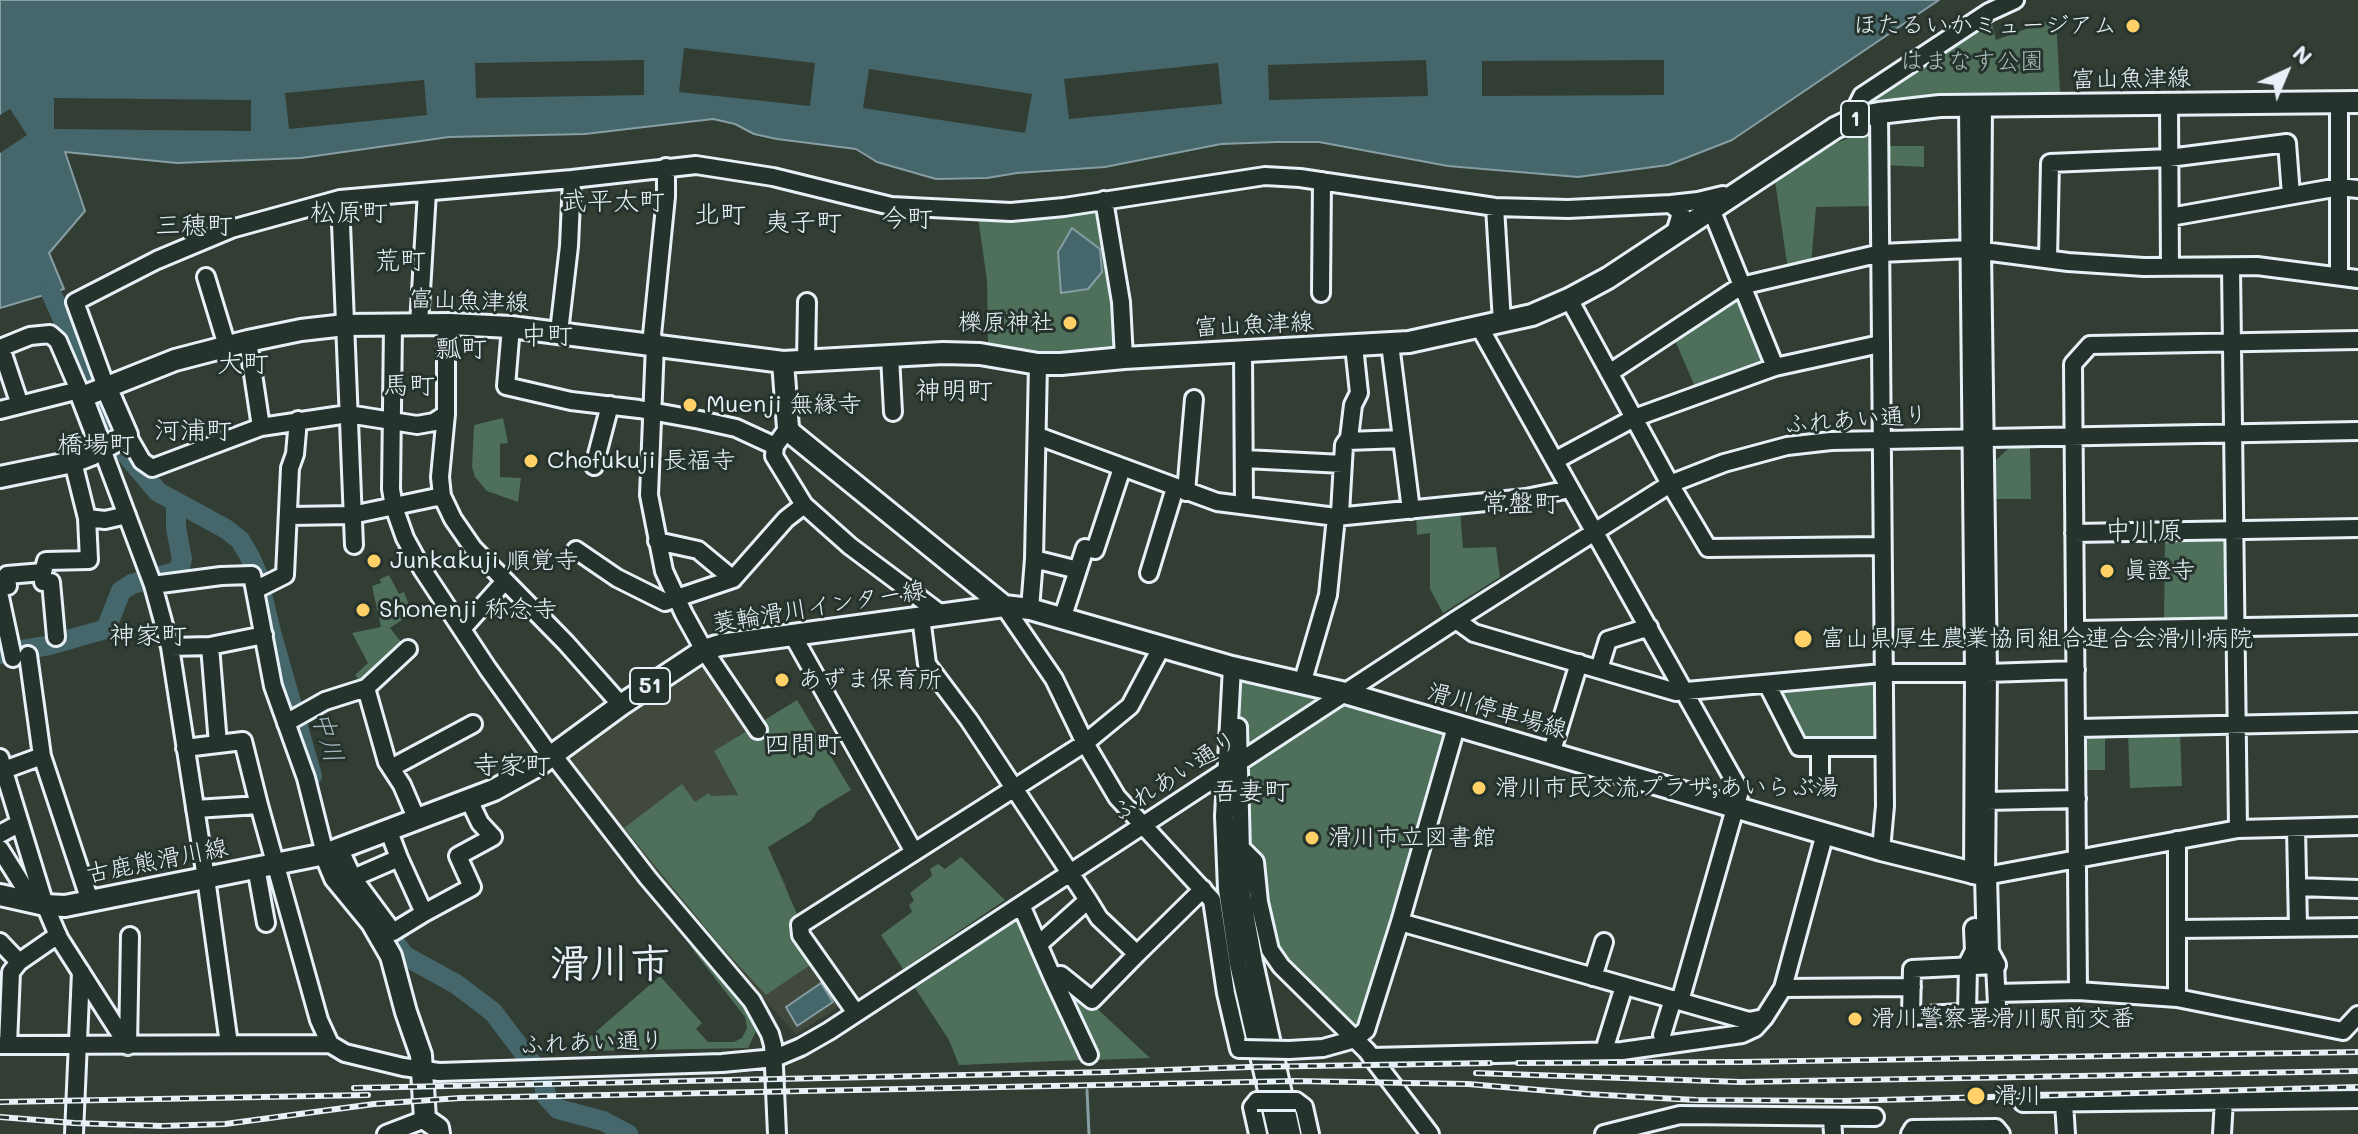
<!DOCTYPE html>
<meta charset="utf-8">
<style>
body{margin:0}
#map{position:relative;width:2358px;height:1134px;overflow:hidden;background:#323d34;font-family:Mali,sans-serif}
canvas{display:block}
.north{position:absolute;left:2246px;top:32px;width:80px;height:80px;-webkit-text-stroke:6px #26332d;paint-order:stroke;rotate:44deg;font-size:22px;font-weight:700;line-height:32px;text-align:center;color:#e8f1f8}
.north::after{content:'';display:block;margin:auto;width:28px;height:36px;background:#e8f1f8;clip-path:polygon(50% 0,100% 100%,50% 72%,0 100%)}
</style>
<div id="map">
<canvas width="2358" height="1134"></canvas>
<div class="north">N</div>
</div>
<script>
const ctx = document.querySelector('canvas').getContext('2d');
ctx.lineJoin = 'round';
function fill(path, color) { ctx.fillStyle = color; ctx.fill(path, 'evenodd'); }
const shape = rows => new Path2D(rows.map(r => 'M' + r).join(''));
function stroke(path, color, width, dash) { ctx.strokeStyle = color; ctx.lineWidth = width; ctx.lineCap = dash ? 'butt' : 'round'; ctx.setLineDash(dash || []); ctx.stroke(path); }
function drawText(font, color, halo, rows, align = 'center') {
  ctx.font = font + ' Mali,"Klee One",sans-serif'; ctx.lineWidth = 6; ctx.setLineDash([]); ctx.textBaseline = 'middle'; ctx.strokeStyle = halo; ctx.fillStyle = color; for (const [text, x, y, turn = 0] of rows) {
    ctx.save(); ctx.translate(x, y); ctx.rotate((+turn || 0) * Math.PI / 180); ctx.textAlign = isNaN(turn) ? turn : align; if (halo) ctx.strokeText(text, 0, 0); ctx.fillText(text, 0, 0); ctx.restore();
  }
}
fill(shape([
 [705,658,752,727,714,751,786,884,789,930,842,1005,796,1034,718,948,615,827,561,756]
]), '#41483c');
fill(shape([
 [1989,12,1996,40,2056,18,2060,92,1940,94,1885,99,1872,103,1869,98],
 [1871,129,1874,132,1874,206,1816,207,1811,265,1788,270,1775,181,1836,143],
 [1883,146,1924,146,1924,167,1884,165],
 [1101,207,1120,353,1042,355,988,349,987,281,978,217,1024,219],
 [1736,295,1741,298,1766,360,1762,366,1696,389,1674,338],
 [503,418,508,443,500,444,500,477,521,478,518,502,487,491,475,477,472,467,474,425],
 [2010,447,2030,448,2031,499,1995,499,1994,462],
 [1460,509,1463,548,1496,547,1500,577,1443,613,1430,589,1430,533,1417,535,1416,513],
 [2165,534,2226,534,2233,620,2164,625],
 [389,575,399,594,404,592,412,613,390,628,406,648,362,684,355,675,368,663,352,633,381,627,372,586,381,583,380,579],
 [1882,673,1884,745,1802,746,1767,684],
 [1241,678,1456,727,1355,1039,1281,966,1240,847,1237,731],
 [797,700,851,790,818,810,811,821,768,847,800,921,789,930,813,963,766,995,718,943,624,828,682,784,695,802,709,793,711,796,738,795,714,751],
 [2180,732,2182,786,2130,788,2128,734],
 [2087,734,2105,734,2105,770,2084,770,2085,738],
 [961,857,1005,900,903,969,881,935,912,912,909,905,914,901,910,893,932,876,930,869,938,864,945,869],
 [1018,919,1082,1060,959,1065,949,1040,915,988],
 [695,941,747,1006,756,1031,748,1048,584,1051,584,1042,660,976,702,1023,696,1029,708,1042,734,1042,742,1038,747,1028,745,1017,690,946],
 [1063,981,1074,987,1150,1058,1093,1060]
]), '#4e6f5a');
const water = shape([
 [0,0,1939,0,1732,140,1668,165,1578,177,1448,166,1319,142,1277,142,1221,144,1105,167,1017,173,987,178,936,179,877,162,856,149,777,139,754,134,735,124,713,119,585,134,449,137,301,158,177,163,65,152,85,211,49,253,64,289,0,308,0,0],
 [1072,228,1100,249,1102,272,1088,289,1061,293,1058,252,1072,228],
 [821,983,833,1002,797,1026,786,1007,821,983]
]);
fill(water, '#45676b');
stroke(water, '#869ea3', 2);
fill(shape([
 [684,48,815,63,810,106,679,92],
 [644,60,644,95,476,98,475,63],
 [1426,60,1428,96,1269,100,1268,65],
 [1664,60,1664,95,1482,96,1482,61],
 [1218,63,1222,104,1069,119,1064,79],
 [869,69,1032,94,1025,133,863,108],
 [424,80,427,115,289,129,285,93],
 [54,98,251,100,251,131,54,129],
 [10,109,27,135,0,153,0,115]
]), '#323d34');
stroke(shape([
 [1087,1090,1089,1134]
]), '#869ea3', 3);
stroke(shape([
 [51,293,118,442,130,459,158,492,226,529,240,540,250,557,257,573,271,632,312,776],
 [0,654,50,645,106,629,121,591,132,584,179,571,182,559,176,528,176,503],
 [379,923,405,956,456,984,493,1012,543,1078,546,1096,558,1109,603,1121,628,1134]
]), '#45676b', 20);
const minor = shape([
 [2169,105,2170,267],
 [1968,107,1974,672,1973,875],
 [1983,107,1982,250,1988,673,1986,876,2238,829,2358,826],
 [1879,113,1885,806,1881,850],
 [1858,117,1857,106,1862,96,1989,12,2015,0],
 [666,167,666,197,652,335,655,344,649,495,664,571,684,614,704,650,758,730],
 [340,199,354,545],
 [1104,200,1121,302,1124,358],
 [1495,207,1502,322],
 [1711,209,1775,367],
 [2170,217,2339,187,2358,189],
 [1675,233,1681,213,1671,204,1698,201,1723,195],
 [2048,259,2050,163,2169,158,2287,143,2291,195],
 [2231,267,2238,829],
 [2339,276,2339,102],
 [206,277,227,346],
 [1321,293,1322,181],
 [1569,299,1670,484,1708,548,1882,546],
 [419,324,427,192],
 [446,324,446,414,440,477,442,496,453,519,473,548,566,643,621,705],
 [393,325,391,489,394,507,405,538,422,569,488,669,546,750,553,755,648,878,752,1001,770,1034,773,1045,777,1134],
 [511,327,506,386,571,401,639,409,700,420,736,428,775,446,788,428],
 [1480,328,1740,791,1680,1001],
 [559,332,569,246,572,179],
 [248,341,261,427],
 [1390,344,1411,510],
 [0,348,30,336,50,334,58,341,82,397],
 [1,348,20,405],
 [1243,352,1244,505],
 [890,356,893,412],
 [806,361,807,302],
 [1611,372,1741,286,1881,253,1968,249,2068,262,2144,267,2257,266,2358,279],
 [106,387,75,302,157,260,231,229,340,199,572,179,696,165,773,177,891,206,1011,212,1064,207,1265,176,1300,178,1495,207,1568,209,1671,204],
 [0,410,79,390],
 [127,435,142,461,152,468,261,427,348,414,417,425,434,422,446,414],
 [1038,436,1217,502,1336,517,1526,498,1570,489],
 [1347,441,1402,439],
 [775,446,774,456,804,505,850,546,941,614],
 [102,449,153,585,170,647,206,878,229,1044],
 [1245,459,1343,464],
 [1556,460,1634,418,1775,367,1880,344],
 [73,462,87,518],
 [594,466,610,405],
 [1186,492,1194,399],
 [289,516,352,515,442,496],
 [2074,533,2358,528],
 [657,541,698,550,733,579,786,519,804,505],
 [576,550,617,578,665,602,733,579],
 [1034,559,1074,569],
 [43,572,43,582,51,582,56,637],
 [1149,573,1175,488],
 [153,585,221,576,252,575,273,686,306,778,325,854],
 [0,588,8,586,7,575,43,572,46,561,89,560,87,518,105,520,127,515],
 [255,590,285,575,290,468,295,454,298,420],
 [0,597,13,658],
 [1004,606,1054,679,1085,743,1117,797,1212,900,1226,993,1239,1049,1244,1049],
 [1030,609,1034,559,1038,364],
 [921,617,927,664,969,720,1088,900,1039,944],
 [1062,619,1085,548,1095,550,1122,468],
 [1456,620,1474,633,1676,692,1882,673,1988,673,2076,670],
 [462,629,505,581],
 [2077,630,2358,625],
 [792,634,914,852],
 [210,646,264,635],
 [170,647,210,646,218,744],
 [28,655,42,756,90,901],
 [1232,667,1224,816,1227,889,1238,964,1277,1134],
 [1599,669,1608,640,1649,627],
 [1302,684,1328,595,1336,517,1340,513,1344,445,1349,438,1353,405,1359,393,1354,346],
 [1767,684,1799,747,1884,747],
 [366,688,408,649],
 [286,723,325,701,366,688,387,762,402,785,417,820],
 [1238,727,1242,896,1254,962,1292,1134],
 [2078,728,2358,722],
 [185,748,243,741,259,805,195,809],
 [1551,754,1579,663],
 [0,758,45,905,59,938,128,1046],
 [391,768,473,724],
 [4,770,42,756],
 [1820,777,1820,747],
 [1987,801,2077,799],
 [259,805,319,1020,330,1044],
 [2296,828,2298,927],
 [0,834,20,823],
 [1240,847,1255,862,1259,902,1270,950,1281,966,1367,1051,1430,1134],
 [339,848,353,878,399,858,388,829],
 [0,849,34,903],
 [256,867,266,923],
 [353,878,393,932,424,913,399,858],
 [2297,887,2358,889],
 [1088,900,1099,918,1137,954,1203,889],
 [1021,905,1052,976,1061,975,1092,1000,1137,954],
 [424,913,472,887,458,856,493,837,480,823,469,800],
 [1400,922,1749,1021,1764,1018,1783,988,1825,833],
 [2178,929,2358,927],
 [0,942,19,962],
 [1995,965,1997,1005,1993,1011,1911,1016,1912,969,1995,965],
 [1052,976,1089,1055],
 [1593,977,1604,942],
 [1783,988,1912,987],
 [2078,991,2073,364,2090,345,2358,340],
 [1997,993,2078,991,2177,998,2343,1031,2358,1015],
 [2177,998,2177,840],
 [856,1013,801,935,800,925,1085,743,1130,706,1161,648],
 [1967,1013,1968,967],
 [1662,1035,1673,999],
 [1606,1044,1624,986],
 [0,1045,330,1044,345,1053,403,1067,439,1072,722,1063,775,1058,801,1047,829,1031,1456,620,1670,484,1724,463,1787,446,1831,441,2358,431],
 [8,1045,11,972,19,962,58,935],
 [128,1046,130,936],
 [1289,1050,1323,1048,1355,1039,1366,1030,1400,922,1456,727],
 [1371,1057,1622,1051,1742,1034,1755,1028,1763,1019],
 [1257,1101,1252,1107,1258,1134],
 [1296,1101,1304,1107,1310,1134],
 [2023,1103,2358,1099],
 [2064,1103,2066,1134],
 [1832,1117,1833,1134],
 [74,1134,81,972],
 [386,1134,425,1119],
 [1604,1134,1680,1115,1875,1117],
 [1910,1134,1913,1129,1996,1128,2001,1134],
 [2222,1134,2224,1100]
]);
const major = shape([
 [783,362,788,428,791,433,1004,606],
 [102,449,82,397,175,360,248,341,301,330,345,325,450,324,511,327,783,362,943,353,980,354,1038,364,1061,364,1124,358,1409,342,1532,315,1569,299,1608,278,1835,128,1858,117,1879,113,1940,106,2358,102],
 [0,477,73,462,91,455,127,435,106,387],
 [325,854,335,878,372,923,391,956,406,1012,421,1055,425,1119,438,1128,439,1134],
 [0,895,45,905,65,906,325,854,494,790,539,765,621,705,704,650,720,645,1004,606,1030,609,1232,667,1345,693,1881,850,1986,876,1988,952,1995,965],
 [1968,967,1976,951,1975,929]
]);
stroke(minor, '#e8f1f8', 22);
stroke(major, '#e8f1f8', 26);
stroke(minor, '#26332d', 16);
stroke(major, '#26332d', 20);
const rail = shape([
 [1518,1063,1739,1062,2358,1052],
 [1476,1073,1741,1082,2358,1071],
 [354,1088,1108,1072,1249,1067,1490,1063],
 [0,1102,368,1095],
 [0,1117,74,1123,162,1126,225,1124,374,1104,460,1098,1296,1081,1468,1084,1586,1094,1696,1100,1842,1101,2358,1087]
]);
stroke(rail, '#e8f1f8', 6);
stroke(rail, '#26332d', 3, [9]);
const minorBridge = shape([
 [1244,1049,1289,1050],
 [1257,1101,1296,1101]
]);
stroke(minorBridge, '#e8f1f8', 22, []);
stroke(minorBridge, '#26332d', 16);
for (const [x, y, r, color] of [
 [2133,26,8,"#ffd166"],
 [1070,323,8,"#ffd166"],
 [690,405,8,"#ffd166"],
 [531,461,8,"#ffd166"],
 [374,561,8,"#ffd166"],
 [2107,571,8,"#ffd166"],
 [363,610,8,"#ffd166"],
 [1803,639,10,"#ffd166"],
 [782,680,8,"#ffd166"],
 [1479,788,8,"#ffd166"],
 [1312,838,8,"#ffd166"],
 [1855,1019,8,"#ffd166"],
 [1976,1096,10,"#ffd166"]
]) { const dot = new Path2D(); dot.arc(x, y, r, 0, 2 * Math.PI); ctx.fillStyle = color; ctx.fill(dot); stroke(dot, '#26332d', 3); }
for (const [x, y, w] of [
 [1855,119,28],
 [650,686,40]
]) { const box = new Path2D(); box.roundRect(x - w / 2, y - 18, w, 36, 6); ctx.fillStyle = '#26332d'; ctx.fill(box); stroke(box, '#e8f1f8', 2); }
drawText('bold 22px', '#e8f1f8', null, [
 ["1",1855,119],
 ["51",650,686]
]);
drawText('24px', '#e8f1f8', '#26332d', [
 ["ほたるいかミュージアム",2117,26,"right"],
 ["櫟原神社",1054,323,"right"],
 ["Muenji 無縁寺",706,405],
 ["Chofukuji 長福寺",547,461],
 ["Junkakuji 順覚寺",390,561],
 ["眞證寺",2123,571],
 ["Shonenji 称念寺",379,610],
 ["富山県厚生農業協同組合連合会滑川病院",1821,639],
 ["あずま保育所",798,680],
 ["滑川市民交流プラザ;あいらぶ湯",1495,788],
 ["滑川市立図書館",1328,838],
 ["滑川警察署滑川駅前交番",1871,1019],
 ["滑川",1994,1096]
], 'left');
drawText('24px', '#aabdb9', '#26332d', [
 ["はまなす公園",1972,62]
]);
drawText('24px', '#e8f1f8', '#26332d', [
 ["富山魚津線",2131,79,-1],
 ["富山魚津線",469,301,2],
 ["富山魚津線",1254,325,-3],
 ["ふれあい通り",1856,420,-4],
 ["蓑輪滑川インター線",819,607,-9],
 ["滑川停車場線",1497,711,16],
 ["ふれあい通り",1175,776,-33],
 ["古鹿熊滑川線",157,861,-11],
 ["ふれあい通り",592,1043,-2]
]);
drawText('26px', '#e8f1f8', '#26332d', [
 ["武平太町",613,202],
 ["松原町",349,213],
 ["北町",720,215],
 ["今町",907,219],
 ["夷子町",803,223],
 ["三穂町",194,226],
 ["荒町",400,261],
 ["中町",547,336],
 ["瓢町",461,349],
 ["大町",243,364],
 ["馬町",409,386],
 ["神明町",954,391],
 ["河浦町",193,431],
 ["橋場町",96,445],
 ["常盤町",1521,504],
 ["中川原",2144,531],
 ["神家町",148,636],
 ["四間町",803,745],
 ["寺家町",512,766],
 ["吾妻町",1251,792]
]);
drawText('italic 26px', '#a7bac0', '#26332d', [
 ["中川",327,737,74]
]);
drawText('bold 40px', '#e8f1f8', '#26332d', [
 ["滑川市",610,965]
]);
</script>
